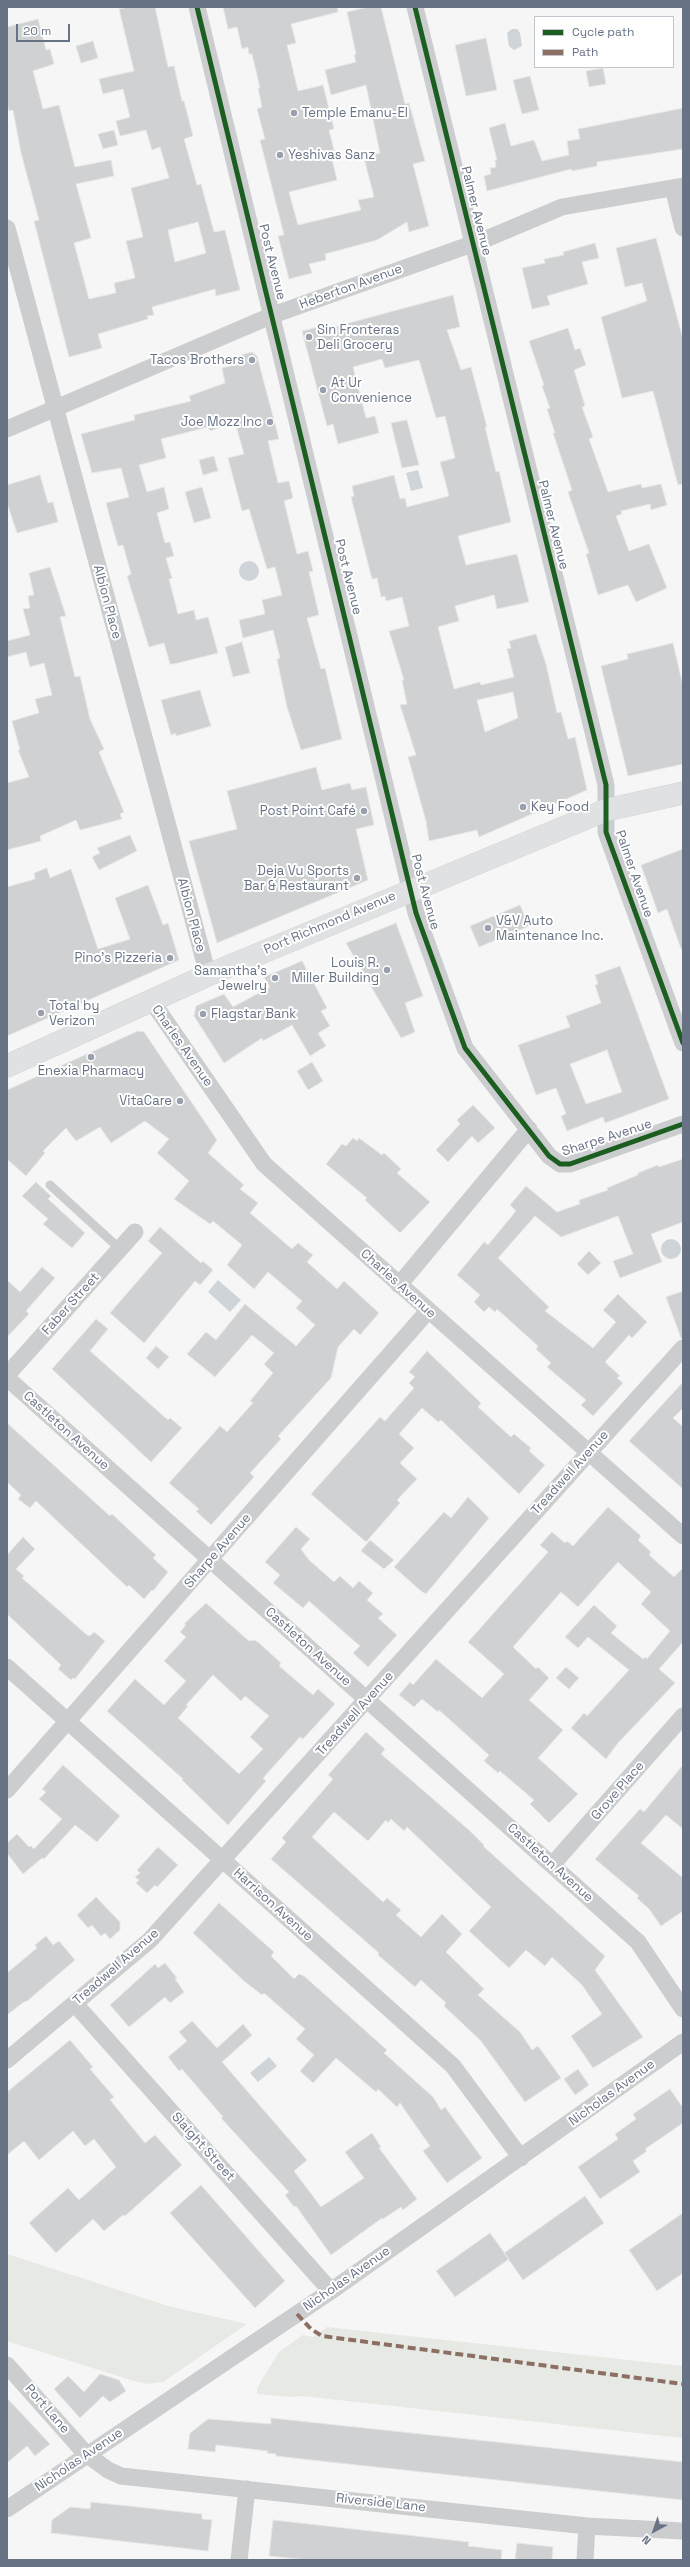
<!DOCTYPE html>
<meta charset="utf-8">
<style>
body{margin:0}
#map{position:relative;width:690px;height:2567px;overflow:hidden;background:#f6f6f6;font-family:"Space Grotesk",sans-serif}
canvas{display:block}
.frame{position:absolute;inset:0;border:8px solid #677285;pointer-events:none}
.legend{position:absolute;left:534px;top:16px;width:140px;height:52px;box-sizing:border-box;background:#fff;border:1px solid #c2c7ce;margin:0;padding:5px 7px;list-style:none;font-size:12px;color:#677285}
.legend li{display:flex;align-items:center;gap:8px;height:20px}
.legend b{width:20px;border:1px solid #c2c7ce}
.north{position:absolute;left:634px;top:2511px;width:40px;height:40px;-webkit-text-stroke:3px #fff;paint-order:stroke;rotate:220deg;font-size:11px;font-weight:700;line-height:16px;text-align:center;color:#677285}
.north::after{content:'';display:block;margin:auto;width:14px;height:18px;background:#677285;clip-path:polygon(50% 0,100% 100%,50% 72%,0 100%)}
.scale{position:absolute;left:16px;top:24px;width:54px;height:18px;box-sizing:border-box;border:2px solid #677285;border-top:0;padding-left:5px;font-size:12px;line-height:14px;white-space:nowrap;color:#677285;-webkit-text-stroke:3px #fff;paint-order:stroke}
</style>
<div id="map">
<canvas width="690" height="2567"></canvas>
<div class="frame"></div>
<ul class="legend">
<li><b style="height:5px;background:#1b5e20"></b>Cycle path</li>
<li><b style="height:5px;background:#8d6e63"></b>Path</li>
</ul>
<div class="north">N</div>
<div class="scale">20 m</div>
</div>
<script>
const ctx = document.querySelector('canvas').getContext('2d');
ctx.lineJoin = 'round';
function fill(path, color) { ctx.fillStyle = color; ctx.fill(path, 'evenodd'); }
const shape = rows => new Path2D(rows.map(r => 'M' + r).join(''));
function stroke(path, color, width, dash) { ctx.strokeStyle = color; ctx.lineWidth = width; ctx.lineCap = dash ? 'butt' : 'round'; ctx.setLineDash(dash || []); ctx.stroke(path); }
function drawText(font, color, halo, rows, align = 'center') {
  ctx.font = font + ' "Space Grotesk",sans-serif'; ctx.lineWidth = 4; ctx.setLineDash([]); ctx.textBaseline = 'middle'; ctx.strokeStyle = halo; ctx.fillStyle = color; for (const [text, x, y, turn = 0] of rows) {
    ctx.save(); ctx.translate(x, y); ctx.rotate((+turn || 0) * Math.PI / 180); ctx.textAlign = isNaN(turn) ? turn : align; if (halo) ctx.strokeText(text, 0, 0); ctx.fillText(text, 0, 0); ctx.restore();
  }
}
fill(shape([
 [7,2254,168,2306,247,2324,163,2382,147,2384,134,2381,7,2341],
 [327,2327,683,2366,683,2438,302,2396,293,2397,257,2394,257,2388,279,2352,303,2335,313,2337]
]), '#e6e9e4');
fill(shape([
 [517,29,520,33,522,46,514,50,509,46,507,33,512,29],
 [418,470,423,488,411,491,406,473],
 '239 571a10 10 0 1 1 20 0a10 10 0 1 1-20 0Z',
 '661 1249a10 10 0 1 1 20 0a10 10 0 1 1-20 0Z',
 [218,1280,241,1300,230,1312,208,1292],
 [269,2057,277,2066,258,2082,250,2073]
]), '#cfd4d9');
const building = shape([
 [128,7,155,7,168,67,174,66,182,101,184,101,193,136,184,139,197,185,201,184,214,232,225,230,240,290,216,296,215,289,152,307,154,315,147,316,148,319,98,334,102,348,69,357,34,221,39,220,21,153,13,110,9,111,7,103,7,27,38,19,46,50,50,49,54,64,33,71,43,109,59,105,75,167,111,160,114,176,76,184,91,238,74,243,89,299,116,293,114,283,135,278,126,241,143,237,131,188,169,178,160,147,152,150,146,130,120,136,116,121,130,117,123,89,103,94,99,79,134,71,119,9,128,7],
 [198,222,206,253,175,262,168,230,198,222],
 [223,7,337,7,338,12,291,24,296,43,287,45,298,91,323,85,334,129,329,130,336,158,332,159,337,180,289,192,298,225,361,210,358,200,374,197,364,158,380,153,366,85,331,95,325,70,356,62,354,55,356,54,347,12,368,7,381,7,405,104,409,103,425,161,413,164,429,226,409,232,407,222,377,240,325,254,326,260,309,264,312,273,289,279,278,236,284,235,260,140,265,139,257,109,262,107,258,88,260,88,252,54,249,54,248,47,242,49,237,27,228,29,223,7],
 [486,38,497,90,466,96,455,45,486,38],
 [93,41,98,58,81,63,76,46,93,41],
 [603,68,606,84,589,87,586,71,603,68],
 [530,76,539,110,522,114,513,80,530,76],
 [683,108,683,149,597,162,597,166,572,171,571,169,487,191,484,176,491,174,490,168,496,167,495,160,497,160,489,128,505,123,511,146,534,140,542,161,569,155,567,141,580,139,578,129,683,108],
 [114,130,118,145,103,149,98,134,114,130],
 [656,238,683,339,683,484,678,485,653,391,622,398,601,317,647,301,642,283,625,287,616,248,656,238],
 [595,243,599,258,582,262,588,284,547,296,550,305,532,309,522,268,545,263,544,259,564,255,563,252,595,243],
 [453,295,460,327,447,330,461,370,471,367,487,427,485,427,496,472,499,471,511,522,458,536,466,565,517,554,529,602,497,609,494,595,455,606,459,621,438,627,454,689,480,682,481,685,514,677,507,649,511,648,509,641,536,634,546,664,557,713,561,712,568,739,575,737,587,790,479,837,477,830,429,841,426,821,408,757,416,755,400,705,407,704,402,680,404,680,389,631,409,626,402,597,386,601,385,596,381,597,377,578,372,579,351,497,354,496,352,486,394,475,400,499,405,498,407,507,449,496,440,462,455,458,445,416,436,418,419,360,385,368,382,359,353,367,366,418,375,416,379,433,338,444,333,424,327,426,302,331,322,326,323,330,453,295],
 [513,692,518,718,485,732,477,700,513,692],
 [568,328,575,350,580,348,586,365,574,370,585,406,582,407,593,437,589,439,608,492,641,484,642,488,661,484,667,505,651,510,650,504,621,511,622,514,616,516,629,551,649,544,667,588,636,602,628,585,598,595,586,554,589,553,568,492,572,490,553,433,555,433,547,409,550,408,542,386,544,385,529,341,568,328],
 [252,352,257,356,279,439,268,441,278,483,289,481,293,498,284,501,297,554,308,551,313,571,309,572,319,615,307,618,321,669,325,668,342,739,301,750,287,707,277,659,280,658,273,630,243,638,239,620,265,614,262,600,282,595,275,567,267,569,249,509,242,511,228,458,244,454,235,422,210,431,208,427,161,439,166,458,139,465,147,492,164,487,169,509,157,513,165,543,170,542,174,556,166,558,172,578,169,579,178,614,194,610,196,620,208,617,218,653,174,664,170,664,164,643,149,647,127,576,131,574,123,545,118,546,110,518,106,503,129,497,121,468,92,473,81,434,135,420,134,415,191,401,189,396,225,383,222,368,239,364,237,356,252,352],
 [407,420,419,465,402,468,391,423,407,420],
 [214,456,218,471,203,475,199,460,214,456],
 [40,475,48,503,53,502,58,522,17,533,7,503,7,485,40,475],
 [202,487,211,518,194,523,185,492,202,487],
 [50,567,66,616,60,617,75,677,80,676,90,719,104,749,99,752,124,812,120,814,122,819,80,830,76,820,40,836,41,841,7,850,7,783,29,777,18,750,20,750,12,721,39,713,35,699,52,695,44,663,30,667,26,652,7,657,7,641,30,635,23,609,30,608,28,596,34,595,29,573,50,567],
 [242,642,250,673,233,677,225,647,242,642],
 [673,643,683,686,683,764,628,776,601,666,628,659,627,654,673,643],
 [200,690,211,726,176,736,176,733,171,735,161,700,200,690],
 [316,767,322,790,350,783,352,790,366,787,374,825,356,829,368,880,217,943,189,841,237,829,227,791,316,767],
 [130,835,137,851,99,870,92,857,100,853,97,848,130,835],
 [683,849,683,949,681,949,667,909,658,913,641,865,683,849],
 [47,868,50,878,71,869,98,949,130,939,115,898,148,885,163,925,168,923,179,960,7,1036,7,887,35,879,34,873,47,868],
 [520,905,529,926,479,947,470,926,520,905],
 [396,923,423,996,405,1003,415,1032,401,1038,346,943,396,923],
 [302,961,327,1008,321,1011,330,1026,318,1033,326,1046,310,1056,292,1025,263,1041,262,1038,224,1063,194,1016,196,1006,224,994,233,1007,270,987,264,977,302,961],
 [620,966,669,1099,605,1123,603,1117,567,1131,561,1116,566,1114,556,1088,536,1095,518,1045,570,1027,566,1016,601,1003,595,985,598,984,595,975,620,966],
 [607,1050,622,1092,586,1104,570,1064,607,1050],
 [138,1031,144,1032,217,1140,208,1153,244,1185,240,1189,258,1203,250,1213,292,1249,298,1243,313,1255,307,1262,337,1289,344,1281,379,1313,360,1335,354,1329,338,1347,331,1378,278,1436,281,1439,250,1473,254,1477,211,1525,196,1511,199,1509,169,1483,220,1426,227,1432,253,1403,250,1401,273,1373,264,1364,274,1353,252,1335,215,1377,187,1354,206,1332,216,1340,245,1304,296,1346,315,1325,296,1308,302,1301,268,1272,254,1289,227,1265,242,1245,213,1221,210,1224,174,1199,189,1181,157,1153,169,1139,145,1121,111,1143,100,1127,76,1141,66,1128,43,1151,45,1153,26,1176,7,1159,7,1090,138,1031],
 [312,1062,323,1081,308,1090,297,1071,312,1062],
 [473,1105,495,1128,478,1143,472,1136,448,1162,436,1150,460,1124,457,1120,473,1105],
 [353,1138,357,1141,359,1138,382,1155,384,1153,401,1169,397,1173,430,1202,400,1233,365,1200,367,1198,326,1164,342,1144,346,1146,353,1138],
 [683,1159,683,1222,651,1234,662,1262,620,1278,613,1261,633,1254,618,1216,561,1237,535,1216,498,1258,549,1307,545,1311,593,1348,616,1322,603,1310,618,1294,647,1322,632,1338,629,1335,605,1362,620,1376,617,1378,623,1383,593,1416,581,1405,586,1400,547,1367,551,1363,536,1349,538,1346,497,1309,495,1312,489,1307,484,1312,474,1302,480,1295,457,1275,484,1242,488,1245,516,1211,510,1205,526,1186,557,1212,580,1204,579,1200,608,1190,607,1188,638,1175,638,1173,658,1165,659,1167,683,1159],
 [36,1182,51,1196,48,1199,85,1233,72,1248,43,1224,48,1219,22,1196,36,1182],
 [160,1227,201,1263,203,1261,213,1270,200,1285,195,1281,144,1343,110,1313,162,1253,148,1241,160,1227],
 [589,1251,601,1263,588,1275,577,1264,589,1251],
 [42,1267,55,1278,26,1311,29,1314,7,1337,7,1280,20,1292,42,1267],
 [683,1291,683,1338,681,1338,666,1297,683,1291],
 [96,1319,108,1329,90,1351,168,1420,170,1418,182,1428,151,1462,52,1369,96,1319],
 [156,1346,169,1357,158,1369,146,1358,156,1346],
 [427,1351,481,1403,478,1407,511,1437,514,1434,531,1448,529,1451,545,1465,519,1494,441,1420,438,1422,422,1408,399,1434,414,1448,400,1463,417,1479,397,1500,400,1503,366,1542,311,1494,380,1417,385,1421,414,1388,409,1383,415,1377,409,1372,427,1351],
 [683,1382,683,1408,673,1418,683,1427,683,1489,629,1441,683,1382],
 [7,1423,110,1516,112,1514,156,1555,153,1558,168,1572,153,1591,152,1590,144,1599,129,1585,127,1587,36,1501,30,1508,18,1499,21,1495,7,1482,7,1423],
 [468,1497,489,1518,426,1594,421,1591,394,1567,444,1512,451,1518,468,1497],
 [608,1507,641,1536,638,1540,651,1552,649,1555,674,1577,683,1568,683,1642,659,1669,675,1683,618,1743,606,1759,571,1728,584,1713,587,1716,629,1670,588,1637,578,1648,565,1637,594,1605,617,1626,611,1633,643,1659,645,1657,647,1659,670,1631,641,1604,651,1592,618,1562,578,1607,561,1592,513,1647,536,1669,538,1667,549,1678,529,1700,563,1730,538,1758,578,1794,549,1823,530,1804,534,1800,500,1771,498,1773,484,1761,489,1755,439,1710,438,1712,422,1699,414,1707,399,1695,410,1682,413,1685,436,1659,482,1698,504,1674,468,1642,548,1552,540,1545,552,1532,565,1543,567,1541,573,1546,608,1507],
 [296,1527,310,1539,301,1549,309,1560,334,1582,340,1576,353,1588,359,1581,373,1593,367,1600,383,1614,378,1618,397,1635,368,1667,353,1653,360,1646,345,1633,309,1601,303,1608,273,1583,280,1575,265,1562,296,1527],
 [23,1537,35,1549,16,1569,24,1576,22,1578,87,1635,90,1636,94,1632,105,1641,75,1679,73,1678,71,1680,58,1669,61,1665,7,1614,7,1555,23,1537],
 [370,1540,394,1560,384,1569,361,1551,370,1540],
 [206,1603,249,1641,254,1640,258,1642,281,1663,279,1666,313,1695,318,1689,335,1704,303,1739,300,1737,263,1778,266,1781,228,1825,182,1780,183,1779,107,1711,135,1679,164,1705,186,1681,164,1661,186,1637,180,1632,186,1625,184,1624,206,1603],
 [213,1675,241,1701,245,1696,269,1716,250,1737,263,1749,239,1774,178,1718,188,1706,186,1705,213,1675],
 [566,1667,579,1678,569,1689,556,1678,566,1667],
 [366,1732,385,1749,381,1754,470,1831,484,1845,483,1846,605,1956,595,1970,643,2037,593,2068,571,2036,602,2014,582,1985,552,1957,545,1966,526,1950,509,1968,469,1931,491,1907,407,1827,404,1831,391,1819,388,1823,386,1820,368,1841,334,1812,312,1837,383,1902,387,1898,401,1910,396,1915,421,1937,442,1914,462,1934,446,1952,484,1989,478,1995,520,2032,532,2050,538,2046,561,2078,525,2102,481,2041,444,2006,446,2003,421,1980,415,1987,378,1955,379,1953,271,1859,286,1842,282,1838,333,1779,328,1775,366,1732],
 [63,1765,120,1816,97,1842,75,1825,44,1859,42,1858,23,1874,7,1853,7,1843,17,1834,29,1847,31,1846,34,1849,62,1819,39,1799,46,1792,42,1789,63,1765],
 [683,1765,683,1829,666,1815,641,1843,683,1878,683,1911,661,1926,649,1909,637,1898,639,1896,595,1859,640,1809,644,1812,683,1765],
 [158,1847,178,1865,157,1887,155,1885,147,1893,136,1883,139,1880,135,1877,140,1873,137,1870,158,1847],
 [96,1897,120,1922,120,1930,110,1939,105,1933,101,1936,92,1925,88,1928,77,1915,96,1897],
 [219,1903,274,1952,271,1956,294,1979,299,1974,304,1976,387,2050,384,2053,433,2097,441,2110,445,2107,482,2158,447,2183,423,2151,430,2146,400,2103,397,2107,378,2089,376,2092,336,2058,313,2083,300,2071,314,2055,296,2039,305,2029,264,1993,262,1995,244,1981,193,1933,219,1903],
 [46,1936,53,1945,59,1941,75,1960,26,2002,25,2001,7,2015,7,1973,37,1948,35,1945,46,1936],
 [165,1963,177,1978,175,1979,184,1992,170,2003,165,1997,129,2027,110,2005,155,1964,158,1968,165,1963],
 [192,2021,217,2048,243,2024,252,2035,222,2062,307,2160,294,2171,321,2207,364,2178,345,2152,372,2133,381,2147,379,2148,417,2199,403,2210,401,2207,383,2219,382,2218,331,2255,296,2206,294,2207,285,2195,289,2192,221,2118,223,2117,182,2069,179,2071,168,2057,187,2041,179,2032,192,2021],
 [70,2040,93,2067,90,2069,114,2097,110,2100,145,2143,155,2135,182,2165,125,2216,123,2215,104,2231,93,2219,56,2253,29,2223,68,2188,79,2200,116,2167,94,2139,85,2146,73,2131,39,2160,24,2141,7,2155,7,2092,70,2040],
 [578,2069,589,2085,575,2095,564,2079,578,2069],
 [670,2089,683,2108,683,2123,645,2149,647,2151,633,2161,640,2172,600,2199,578,2167,618,2139,615,2134,636,2119,633,2114,670,2089],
 [201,2185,285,2281,255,2308,170,2213,201,2185],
 [585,2196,604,2223,523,2280,504,2253,585,2196],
 [683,2213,683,2273,657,2291,629,2250,683,2213],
 [490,2233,509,2259,455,2297,436,2271,490,2233],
 [100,2374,119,2380,126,2391,110,2402,103,2396,80,2418,54,2389,68,2376,84,2392,100,2374],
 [7,2398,50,2444,35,2456,27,2446,7,2463,7,2398],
 [271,2418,683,2462,683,2500,311,2460,276,2456,276,2454,267,2453,268,2451,216,2445,215,2452,188,2449,190,2433,208,2419,271,2424,271,2418],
 [91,2502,202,2514,202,2519,212,2520,208,2551,51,2533,52,2520,70,2507,90,2509,91,2502],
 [273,2520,469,2542,468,2546,502,2550,501,2560,307,2560,269,2556,273,2520],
 [517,2543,553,2547,552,2560,515,2560,517,2543]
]);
fill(building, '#d0d1d2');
stroke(building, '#e6e6e6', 1);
const secondary = shape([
 [7,1066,208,975,606,810,683,793]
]);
stroke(secondary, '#d2d3d4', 23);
stroke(shape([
 [50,1185,120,1249]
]), '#cccdcf', 9);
stroke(shape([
 [197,7,416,913,465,1048,549,1156,560,1164,570,1164,683,1124],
 [415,7,606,785,606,832,683,1043],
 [673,188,683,228],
 [7,228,208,975],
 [7,429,273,315,486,239,562,207,683,186],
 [151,1000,264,1164,683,1536],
 [399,1285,529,1129],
 [7,1375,135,1232],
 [7,1378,638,1942,683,2009],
 [7,1667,453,2066,521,2158],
 [7,1790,428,1311],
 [552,1865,683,1716],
 [75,2004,331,2291],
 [7,2060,150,1940,683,1348],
 [7,2365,86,2454,108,2470,121,2476,587,2526,683,2531],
 [7,2509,331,2291,683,2042],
 [239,2560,247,2489],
 [585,2560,587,2526]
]), '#cccdcf', 17);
stroke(secondary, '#e0e1e2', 22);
stroke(shape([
 [297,2314,311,2329,322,2336,683,2384]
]), '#8d6e63', 4, [8, 4]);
stroke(shape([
 [197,7,416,913,465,1048,549,1156,560,1164,570,1164,683,1124],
 [415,7,606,785,606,832,683,1043]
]), '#1b5e20', 5);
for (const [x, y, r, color] of [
 [294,113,4,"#99a0ad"],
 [280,155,4,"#99a0ad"],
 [309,337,4,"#99a0ad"],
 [252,360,4,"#99a0ad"],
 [323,390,4,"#99a0ad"],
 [270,422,4,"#99a0ad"],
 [523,807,4,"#99a0ad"],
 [364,811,4,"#99a0ad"],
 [357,878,4,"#99a0ad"],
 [488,928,4,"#99a0ad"],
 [170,958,4,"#99a0ad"],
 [387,970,4,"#99a0ad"],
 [275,978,4,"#99a0ad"],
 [41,1013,4,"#99a0ad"],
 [203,1014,4,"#99a0ad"],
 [91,1057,4,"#99a0ad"],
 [180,1101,4,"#99a0ad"]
]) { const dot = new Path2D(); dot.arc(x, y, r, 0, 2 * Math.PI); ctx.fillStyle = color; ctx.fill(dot); stroke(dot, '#fff', 1.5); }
drawText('13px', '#677285', '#fff', [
 ["Temple Emanu-El",302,113],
 ["Yeshivas Sanz",288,155],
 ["Sin Fronteras",317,330],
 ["Deli Grocery",317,345],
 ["Tacos Brothers",244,360,"right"],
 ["At Ur",331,383],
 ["Convenience",331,398],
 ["Joe Mozz Inc",262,422,"right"],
 ["Key Food",531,807],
 ["Post Point Café",356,811,"right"],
 ["Deja Vu Sports",349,871,"right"],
 ["Bar & Restaurant",349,886,"right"],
 ["V&V Auto",496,921],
 ["Maintenance Inc.",496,936],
 ["Pino's Pizzeria",162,958,"right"],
 ["Louis R.",379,963,"right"],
 ["Miller Building",379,978,"right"],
 ["Samantha's",267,971,"right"],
 ["Jewelry",267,986,"right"],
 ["Total by",49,1006],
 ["Verizon",49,1021],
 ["Flagstar Bank",211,1014],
 ["Enexia Pharmacy",91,1071,"center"],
 ["VitaCare",172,1101,"right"]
], 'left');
drawText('13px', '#677285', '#fff', [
 ["Palmer Avenue",476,211,76],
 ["Post Avenue",272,262,76],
 ["Heberton Avenue",351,287,-20],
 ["Palmer Avenue",553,525,76],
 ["Post Avenue",348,577,76],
 ["Albion Place",107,602,75],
 ["Palmer Avenue",634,874,71],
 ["Post Avenue",425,892,75],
 ["Albion Place",191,915,75],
 ["Port Richmond Avenue",330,923,-23],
 ["Charles Avenue",182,1046,55],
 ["Sharpe Avenue",607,1138,-18],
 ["Charles Avenue",398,1284,42],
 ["Faber Street",71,1304,-48],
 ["Castleton Avenue",66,1431,42],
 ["Treadwell Avenue",570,1473,-48],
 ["Sharpe Avenue",218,1551,-49],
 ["Castleton Avenue",308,1647,42],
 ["Treadwell Avenue",355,1714,-48],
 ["Grove Place",618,1791,-49],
 ["Castleton Avenue",550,1863,42],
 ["Harrison Avenue",273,1905,42],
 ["Treadwell Avenue",116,1967,-41],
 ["Nicholas Avenue",612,2093,-36],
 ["Slaight Street",203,2147,48],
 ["Nicholas Avenue",347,2279,-35],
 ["Port Lane",47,2409,49],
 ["Nicholas Avenue",79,2460,-34],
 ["Riverside Lane",381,2503,6]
]);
</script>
